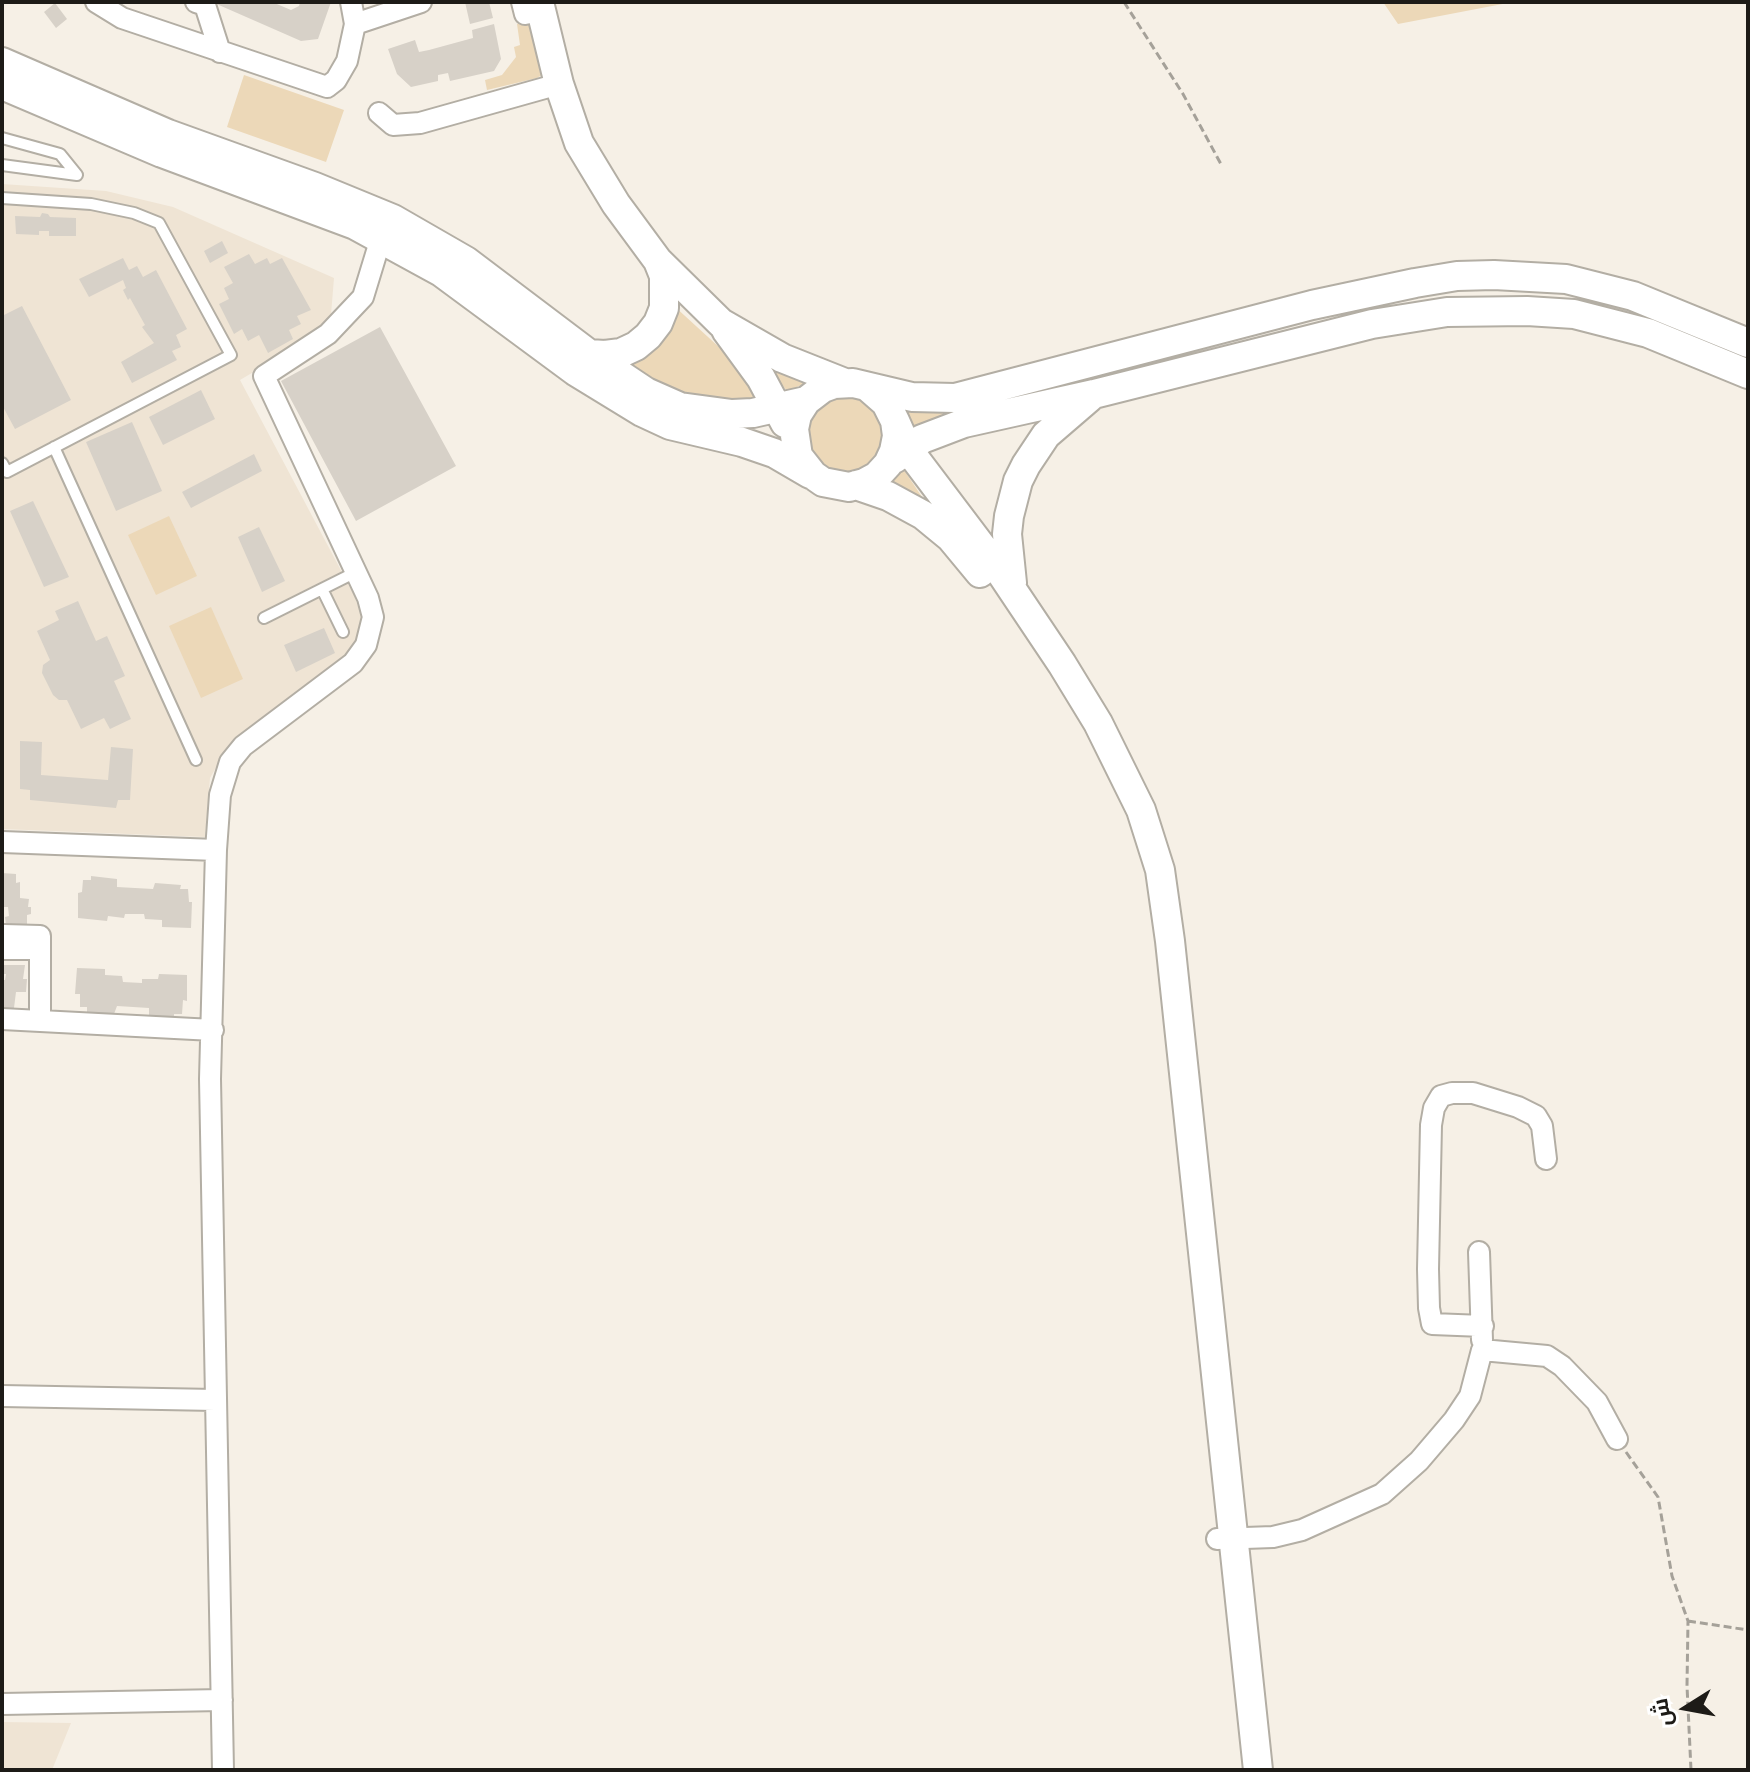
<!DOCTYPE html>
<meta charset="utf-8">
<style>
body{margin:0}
#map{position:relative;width:1750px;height:1772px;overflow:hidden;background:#f6f0e6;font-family:Roboto,Cairo,sans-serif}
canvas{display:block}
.frame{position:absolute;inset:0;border:4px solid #1d1b17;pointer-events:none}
.north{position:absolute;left:1646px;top:1668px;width:80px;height:80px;-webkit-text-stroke:6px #fff;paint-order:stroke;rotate:259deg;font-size:22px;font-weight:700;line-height:32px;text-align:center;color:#1d1b17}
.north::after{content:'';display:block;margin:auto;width:28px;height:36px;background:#1d1b17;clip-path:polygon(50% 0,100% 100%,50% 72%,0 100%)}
</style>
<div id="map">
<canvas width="1750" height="1772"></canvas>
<div class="frame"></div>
<div class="north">ش</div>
</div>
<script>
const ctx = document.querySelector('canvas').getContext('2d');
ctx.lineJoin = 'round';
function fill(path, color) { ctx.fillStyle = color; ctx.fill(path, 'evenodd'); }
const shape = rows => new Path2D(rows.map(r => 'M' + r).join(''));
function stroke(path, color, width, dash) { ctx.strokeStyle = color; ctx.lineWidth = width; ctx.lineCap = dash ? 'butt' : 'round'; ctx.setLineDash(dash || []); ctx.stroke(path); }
fill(shape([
 [2,184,106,191,173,207,334,278,330,327,240,380,354,595,362,617,358,641,347,657,228,746,210,778,205,837,2,829],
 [2,1722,71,1723,52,1770,2,1770]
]), '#efe4d4');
fill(shape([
 [1383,2,1513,2,1398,24],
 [535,20,542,75,537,78,487,90,485,80,502,75,516,57,514,47,520,45,517,24],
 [244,75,344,110,326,162,227,127],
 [673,305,731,358,761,398,724,401,694,399,610,363],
 [767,366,788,375,806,383,787,391],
 [850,394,871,403,887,434,874,466,841,477,811,459,805,425,810,414,827,398],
 [905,407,961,407,914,427],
 [902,467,922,497,945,525,885,488,892,481],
 [169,516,197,576,156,595,128,535],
 [211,607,243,679,201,698,169,626]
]), '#ecd8b8');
fill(shape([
 [212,2,272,2,291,10,299,6,300,2,331,2,318,39,301,41],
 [465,2,489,2,493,18,470,24],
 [55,3,67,19,56,28,44,12],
 [494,24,501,59,494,71,450,81,448,73,438,75,438,81,411,87,397,74,388,49,415,40,419,52,429,50,473,38,472,30],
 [42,213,48,214,50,217,76,218,76,236,49,236,49,231,39,231,39,235,16,234,15,216,40,217],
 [222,241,228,253,210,263,204,251],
 [249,254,255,264,267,258,270,264,282,258,311,310,297,316,301,324,289,330,293,339,268,353,259,335,248,341,242,329,234,334,219,304,229,299,224,288,233,283,224,267],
 [123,258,129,270,137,266,143,277,156,270,187,329,176,335,181,347,172,351,177,360,132,383,121,362,154,343,142,327,145,325,130,298,128,300,123,290,126,288,123,280,89,297,79,279],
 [22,306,71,400,15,429,2,405,2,316],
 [380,327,456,466,356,521,281,381],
 [201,390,215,419,163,445,149,417],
 [132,422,162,491,116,511,86,442],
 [254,454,262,471,191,508,182,492],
 [33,501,69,577,44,587,10,511],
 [259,527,285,581,262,592,238,537],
 [78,601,96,641,107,636,125,676,114,681,131,719,110,729,104,718,81,729,67,700,59,700,53,695,42,673,43,665,50,660,37,631,59,620,55,611],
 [324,628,335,653,296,672,284,645],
 [20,741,42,742,41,775,108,780,111,747,133,749,130,800,118,800,116,808,30,800,30,790,20,789],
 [2,873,16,874,16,883,20,882,20,898,29,899,28,907,31,907,31,914,27,915,27,926,6,926,5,917,9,916,8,907,2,907],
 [91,876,117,879,117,887,153,889,155,883,181,885,180,889,188,889,189,902,192,902,191,928,162,927,162,920,145,919,144,914,125,914,124,918,108,916,107,921,78,918,78,893,82,892,83,880,91,880],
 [3,965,25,965,23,979,27,979,26,992,16,992,14,1008,11,1009,11,1014,2,1014,2,980,5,980,6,974,3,974],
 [77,968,105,969,105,975,122,976,123,982,142,983,142,979,158,979,159,974,187,975,187,1001,183,1000,182,1014,174,1014,174,1019,149,1018,149,1008,117,1006,114,1014,87,1014,87,1007,80,1007,80,994,75,994]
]), '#d7d1c8');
const service = shape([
 [2,138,60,154,77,175,2,165],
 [2,198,91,204,134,213,159,223,231,355,7,472,2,463],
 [54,447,196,760],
 [322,589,343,632],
 [264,618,358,571]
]);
const minor = shape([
 [96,2,122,18,327,87,336,80,347,61,355,24,351,2],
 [196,2,205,5,220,52],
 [522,2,525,14,541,11],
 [355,24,421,2],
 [379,113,393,125,420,123,559,84],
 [2,842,216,850],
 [40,949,4,949,4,935,40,936,40,1021],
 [2,1019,213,1030],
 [1479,1252,1482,1340],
 [1483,1326,1432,1324,1429,1308,1428,1269,1431,1125,1434,1108,1441,1096,1452,1093,1473,1093,1518,1107,1536,1116,1542,1126,1546,1159],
 [2,1396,215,1400],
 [1217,1539,1273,1537,1302,1530,1382,1494,1419,1461,1454,1420,1470,1396,1482,1350,1547,1356,1562,1366,1597,1402,1617,1439],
 [2,1704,222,1700],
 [223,1770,210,1079,216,850,220,795,230,762,243,746,353,663,366,645,373,617,368,598,264,376,328,334,363,297,381,238]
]);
const secondary = shape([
 [539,2,559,84,579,143,616,204,658,261,721,323,782,358,845,383],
 [2,62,168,134,315,187,393,219,466,261,589,354,646,392,680,407,732,414,753,413,806,401],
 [2,85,162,153,355,225,441,272,575,371,642,412,670,425,742,442,774,453,810,474],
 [726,330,761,378,785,423],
 [589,354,605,355,621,353,636,346,648,336,658,323,664,308,664,276,658,261],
 [870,389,886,403,895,421,897,436,894,451,888,464,877,476,864,483,849,487,823,482,813,475,798,456,794,429,797,415,806,401,823,388,834,384,853,383,912,397,955,398,1312,305,1415,283,1457,276,1494,275,1566,279,1633,296,1748,343],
 [895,421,907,448,997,567,1062,664,1098,723,1141,810,1160,870,1170,941,1258,1770],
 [894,459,922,439,964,423,1094,394,1372,324,1447,312,1527,311,1574,314,1648,333,1748,374],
 [856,485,888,496,923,515,951,538,980,573],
 [1012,583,1007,534,1009,516,1018,481,1026,465,1046,435,1089,398]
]);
stroke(service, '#b3aea4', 14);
stroke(minor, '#b3aea4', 24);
stroke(secondary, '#b3aea4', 32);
stroke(shape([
 [1124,2,1183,94,1222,166],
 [1626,1452,1658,1497,1672,1576,1688,1621,1687,1686,1691,1770],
 [1688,1621,1748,1630]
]), '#a5a199', 3, [8, 4]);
stroke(service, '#fff', 10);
stroke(minor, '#fff', 20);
stroke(secondary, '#fff', 28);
</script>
